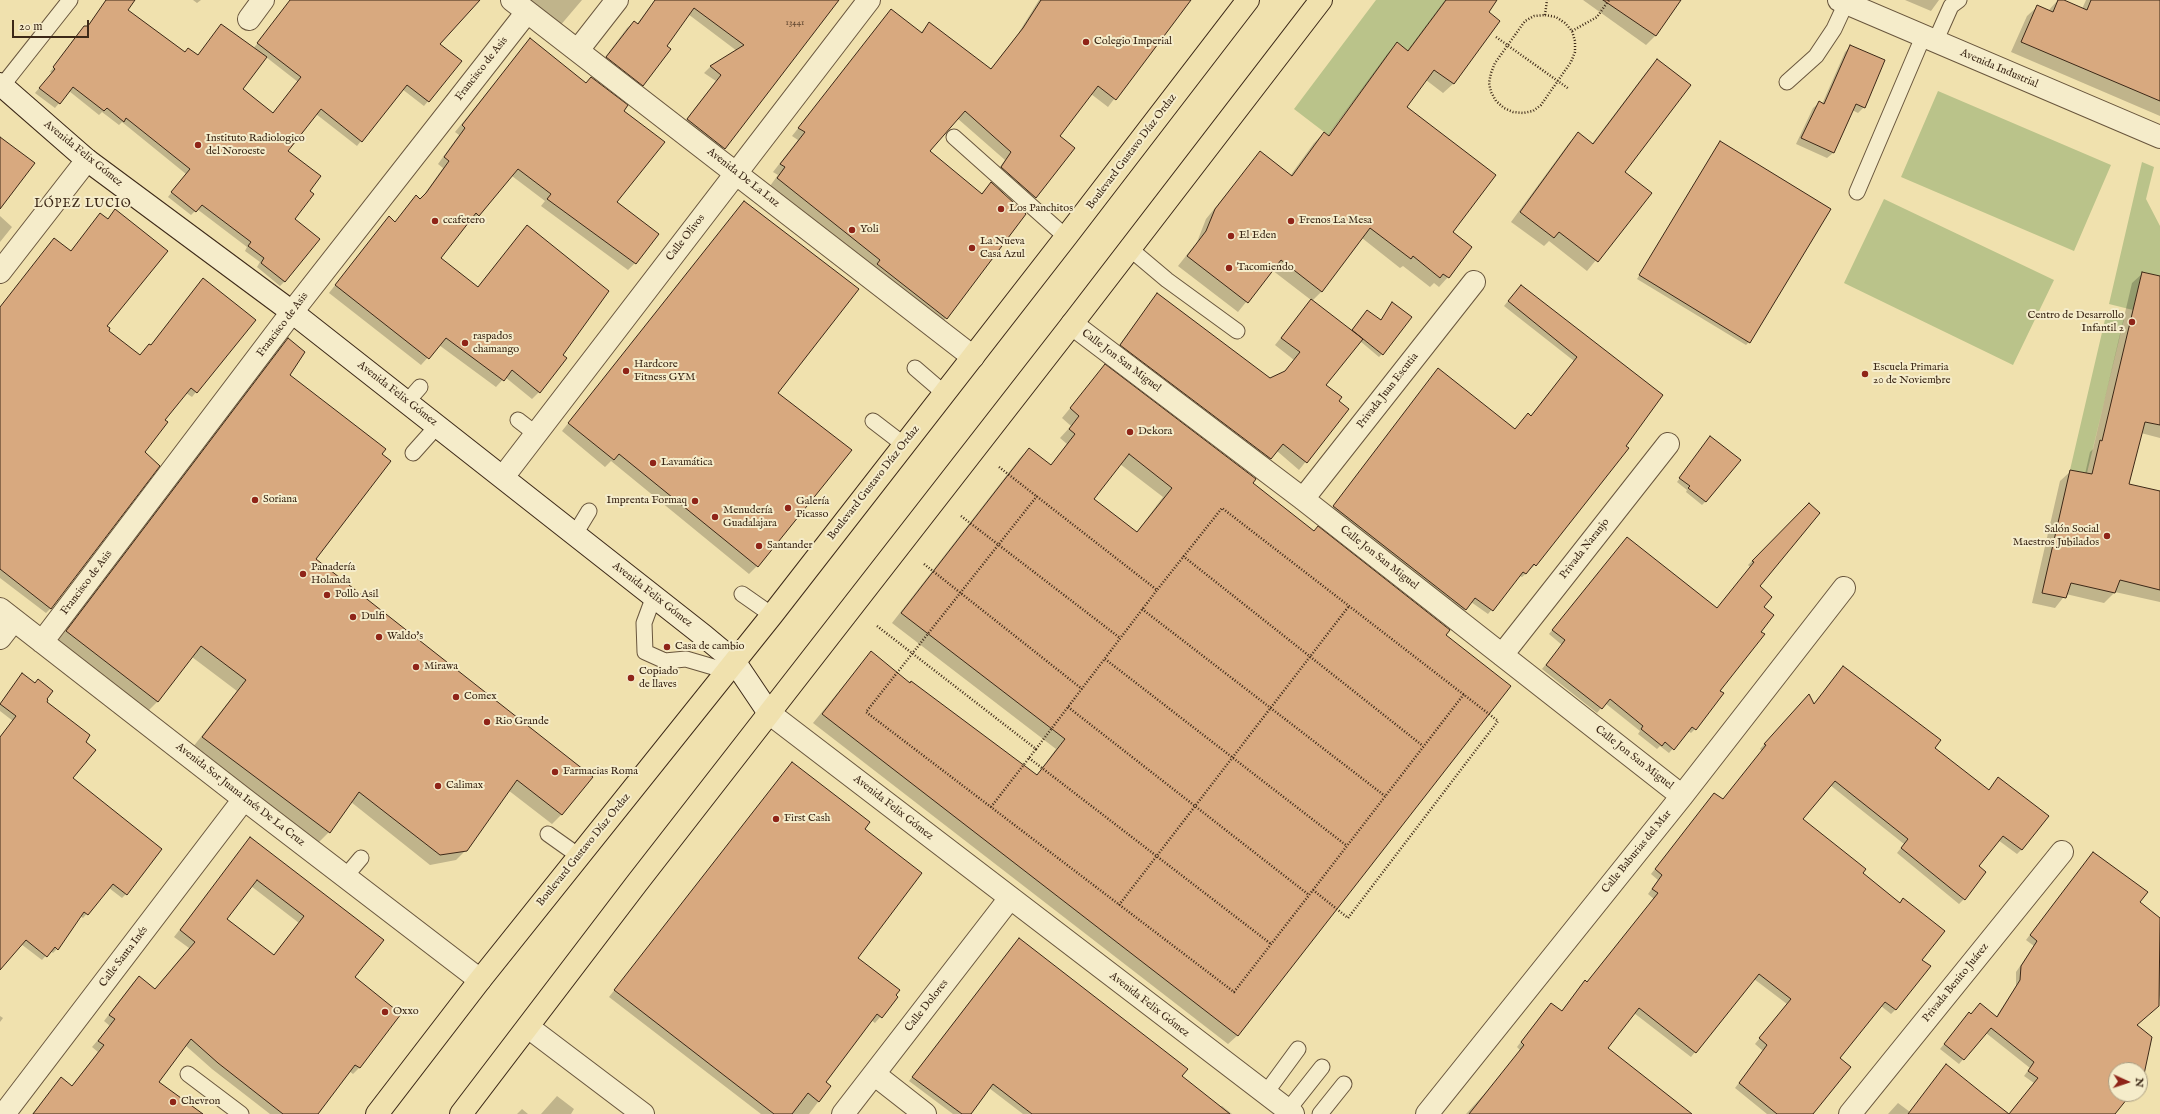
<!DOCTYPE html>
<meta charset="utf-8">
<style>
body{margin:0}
#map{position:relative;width:2160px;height:1114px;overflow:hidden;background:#f0e1ae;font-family:"IM FELL English",serif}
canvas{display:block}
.north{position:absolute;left:2108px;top:1062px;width:40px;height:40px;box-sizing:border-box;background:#f5ecca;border:1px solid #ab9e82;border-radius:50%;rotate:93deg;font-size:11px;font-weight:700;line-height:16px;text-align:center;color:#3c2817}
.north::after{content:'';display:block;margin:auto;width:14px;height:18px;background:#8f2418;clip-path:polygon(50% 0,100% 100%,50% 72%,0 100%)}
.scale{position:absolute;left:12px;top:20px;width:77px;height:18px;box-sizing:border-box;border:2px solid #3c2817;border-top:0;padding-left:5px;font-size:12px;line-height:14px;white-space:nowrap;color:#3c2817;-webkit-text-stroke:3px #f5ecca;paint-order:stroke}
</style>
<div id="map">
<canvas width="2160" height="1114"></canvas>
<div class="north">N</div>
<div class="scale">20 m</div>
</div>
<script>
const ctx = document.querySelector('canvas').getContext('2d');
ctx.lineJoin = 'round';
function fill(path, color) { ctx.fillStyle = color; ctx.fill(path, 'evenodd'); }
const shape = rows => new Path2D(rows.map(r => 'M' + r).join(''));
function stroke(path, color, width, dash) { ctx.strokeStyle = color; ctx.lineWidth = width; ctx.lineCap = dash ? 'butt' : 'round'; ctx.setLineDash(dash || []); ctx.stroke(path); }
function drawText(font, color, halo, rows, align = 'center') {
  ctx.font = font + ' "IM FELL English",serif'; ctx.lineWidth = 4; ctx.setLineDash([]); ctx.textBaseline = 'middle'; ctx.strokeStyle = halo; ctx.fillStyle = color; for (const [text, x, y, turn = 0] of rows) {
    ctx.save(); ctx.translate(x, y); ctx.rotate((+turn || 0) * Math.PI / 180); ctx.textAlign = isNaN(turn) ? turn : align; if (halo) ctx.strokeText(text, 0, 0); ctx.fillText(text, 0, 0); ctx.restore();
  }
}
fill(shape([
 [1376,0,1446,0,1408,51,1397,43,1328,135,1294,109],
 [1938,91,2111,165,2074,251,1901,177],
 [2142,162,2154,167,2146,199,2160,226,2160,276,2142,272,2133,310,2109,304],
 [1884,199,2054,280,2013,365,1844,283],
 [2107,311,2125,315,2087,473,2070,470]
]), '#bac38a');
fill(shape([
 [106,0,134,0,127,10,185,52,197,56,221,25,253,49,291,0,459,0,438,44,461,61,424,106,402,89,357,146,316,114,287,151,309,191,294,219,285,281,280,286,257,267,260,262,245,251,247,247,197,209,191,215,168,197,186,174,122,122,119,125,102,112,99,115,69,91,55,108,35,93,52,73,50,72,79,32,84,27,87,27],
 [266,57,298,82,272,114,241,89],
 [193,0,201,0,197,3],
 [524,0,582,0,559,27],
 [655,0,837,0,718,154,681,126,716,81,704,73,710,67,737,51,688,14,665,46,642,85,636,91,600,64,627,28,634,22,637,24],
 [1039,0,1178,0,1186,5,1108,107,1091,94,1059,137,1074,148,1028,205,994,175,1005,160,957,118,929,151,981,194,991,183,946,318,939,326,873,268,770,186,778,175,773,172,798,140,792,136,891,11,920,33,930,24,990,70,1016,37],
 [1445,0,1496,0,1487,13,1499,21,1453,84,1443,93,1426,80,1406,107,1451,232,1448,277,1439,287,1434,283,1430,287,1403,266,1400,268,1362,238,1322,291,1312,301,1351,331,1364,314,1382,354,1379,357,1360,341,1325,385,1337,401,1348,409,1299,470,1277,451,1264,465,1114,352,1157,294,1270,379,1283,373,1294,360,1275,345,1311,300,1272,270,1238,312,1178,266,1197,242,1206,219,1260,153,1290,176,1314,143,1324,133,1327,136,1388,53,1397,44,1407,51],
 [1583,0,1665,0,1656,35,1646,45],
 [1905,0,1939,0,1931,11],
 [2058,0,2082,9,2086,0,2160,0,2160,116,2011,52,2027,16,2038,6,2048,11],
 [530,40,585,84,591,78,622,111,616,202,635,263,628,270,541,206,545,201,512,176,478,215,472,222,469,220,440,258,477,288,527,227,562,355,539,392,532,399,505,377,496,387,439,345,421,365,329,293,382,225,389,218,395,222,416,197,420,200,421,199,443,168,438,164,459,135,455,132],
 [1851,46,1864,107,1858,113,1852,110,1833,153,1827,158,1796,144,1813,108,1819,103,1822,104,1845,52],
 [1657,61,1623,172,1651,193,1587,271,1549,241,1544,246,1511,222,1569,143,1578,134,1592,144,1648,70],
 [1720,143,1749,342,1746,345,1637,279],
 [744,202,777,394,757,566,749,574,611,461,605,467,562,431],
 [115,211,106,326,107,331,140,356,150,346,203,279,196,392,192,397,186,393,164,420,51,608,46,613,0,578,0,307,54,239,71,251,100,214,107,220],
 [0,216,12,227,0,242],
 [2143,273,2160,277,2160,438,2141,433,2128,485,2160,492,2160,602,2115,592,2104,603,2066,594,2055,608,2032,603,2060,481,2071,471,2085,474,2090,452,2093,449,2132,283],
 [1517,290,1662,395,1624,446,1628,448,1535,565,1522,577,1519,576,1488,614,1471,602,1461,614,1330,511,1435,373,1514,430,1531,416,1574,361,1504,306],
 [288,339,289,375,315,559,562,814,552,824,508,790,466,850,456,860,430,865,351,802,329,832,319,842,193,747,237,691,192,657,158,701,148,711,57,641,278,349],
 [1105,366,1445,636,1238,1035,1228,1044,813,723,871,652,910,684,1036,776,1056,749,892,623,1020,458,1029,449,1050,466,1067,444,1060,438,1071,426,1062,418],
 [1120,464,1163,497,1136,533,1093,499],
 [1707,441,1706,501,1702,505,1686,492,1687,490,1677,482],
 [1809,504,1758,586,1762,607,1719,691,1722,694,1695,729,1691,733,1688,731,1669,753,1660,746,1657,749,1638,734,1640,731,1605,703,1597,713,1542,669,1562,645,1549,634,1627,538,1717,609,1750,567,1748,565],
 [1843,667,1934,748,1988,791,1998,779,2022,849,2017,854,1998,840,1978,866,1964,899,1959,904,1897,853,1904,844,1830,785,1802,819,1862,874,1900,903,1903,900,1921,960,1896,1009,1891,1014,1881,1006,1839,1059,1812,1114,1767,1114,1735,1088,1763,1051,1755,1044,1787,1004,1754,979,1691,1057,1634,1013,1607,1048,1691,1114,1466,1114,1498,1079,1520,1050,1517,1047,1546,1009,1551,1004,1561,1012,1580,986,1585,981,1587,982,1654,899,1648,894,1658,880,1651,874,1710,799,1714,794,1722,800,1762,751,1760,749,1804,700,1813,705],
 [18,679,45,699,45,702,84,742,72,778,126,894,122,898,109,888,83,918,80,916,57,949,53,953,50,951,42,960,21,944,0,968,0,737,13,721,0,711,0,704],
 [792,763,864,829,856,958,897,997,875,1023,871,1020,825,1082,830,1086,809,1114,761,1114,609,997],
 [250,839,354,978,400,1014,359,1068,353,1074,349,1071,317,1114,270,1114,212,1069,185,1045,157,1082,201,1114,32,1114,61,1079,71,1087,98,1052,92,1047,110,1026,104,1021,133,983,139,977,154,990,189,948,174,937],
 [251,886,299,923,273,956,225,919],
 [2089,858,2138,903,2160,919,2160,995,2158,1005,2136,1025,2151,1037,2140,1081,2140,1070,2116,1070,2116,1091,2098,1114,2009,1114,2034,1083,2024,1076,2030,1068,1986,1033,1959,1064,1940,1049,1969,1013,1996,1017,2016,986,2016,972,2034,946,2026,940],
 [1015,943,1181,1076,1220,1107,1222,1106,1232,1114,1023,1114,989,1088,970,1114,953,1114,909,1081],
 [0,1016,3,1018,0,1022],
 [1946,1065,2008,1114,1888,1114,1898,1103,1910,1112],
 [557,1096,574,1109,571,1114,541,1114],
 [522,1109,528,1114,517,1114]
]), '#0003');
const building = shape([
 [106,0,135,0,128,10,185,52,188,48,198,55,221,24,267,57,243,89,273,113,301,77,257,43,290,0,480,0,440,44,462,61,429,102,407,85,362,142,321,109,288,151,321,176,310,191,314,194,295,219,320,239,285,282,261,263,264,258,248,246,251,242,202,205,196,212,171,192,190,169,126,118,124,122,107,108,104,111,73,87,60,104,39,88,55,69,53,67,84,26,88,26,106,0],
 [655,0,839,0,725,149,687,119,721,75,710,66,744,45,694,8,667,46,671,49,643,86,606,57,634,21,638,24,655,0],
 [1041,0,1191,0,1116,100,1098,86,1060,136,1075,148,1036,198,1001,167,1011,152,965,111,930,151,982,194,991,182,1026,214,947,319,877,264,880,260,777,178,785,167,780,164,805,132,798,128,891,9,922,33,929,22,991,69,1023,28,1041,0],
 [1446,0,1497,0,1489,12,1500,21,1454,84,1434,70,1407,107,1496,175,1453,232,1472,247,1449,278,1443,274,1440,278,1413,256,1411,259,1370,228,1322,292,1281,260,1248,303,1187,256,1206,231,1215,209,1260,151,1292,176,1324,132,1329,136,1397,42,1408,51,1446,0],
 [1603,0,1681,0,1656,36,1603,0],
 [2058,0,2064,0,2087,10,2091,0,2160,0,2160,101,2021,42,2037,5,2053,12,2058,0],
 [530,38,586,83,591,77,628,105,624,111,665,142,617,202,659,234,636,264,547,199,551,194,518,169,479,216,476,213,441,258,478,287,527,225,609,291,563,355,567,358,540,393,512,370,504,381,446,338,429,359,335,285,389,216,395,222,416,195,420,199,426,193,449,161,444,157,465,128,462,125,530,38],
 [1850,45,1885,60,1865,108,1856,104,1834,153,1801,138,1819,101,1824,104,1850,45],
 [1657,59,1691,85,1625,172,1652,193,1598,262,1559,232,1554,238,1520,212,1578,132,1593,144,1657,59],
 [0,137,35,163,0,209,0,137],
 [1720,141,1831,209,1750,343,1639,275,1720,141],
 [744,201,859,289,778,393,852,450,758,567,619,454,614,460,568,423,744,201],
 [115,209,168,251,107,326,110,328,109,331,140,355,149,344,151,345,203,278,256,320,197,393,191,388,165,420,168,422,145,452,160,466,51,609,0,569,0,307,54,238,71,251,100,213,108,219,115,209],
 [2142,272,2160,276,2160,425,2145,422,2129,484,2160,491,2160,590,2120,580,2115,593,2071,583,2066,598,2042,593,2070,470,2092,474,2100,440,2102,441,2142,272],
 [1521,285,1663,395,1626,446,1629,448,1536,566,1534,564,1526,574,1523,572,1493,611,1475,598,1466,610,1333,506,1438,368,1515,429,1528,413,1531,416,1577,357,1508,301,1521,285],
 [1157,293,1270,378,1285,371,1300,352,1281,338,1311,299,1363,339,1326,385,1342,397,1339,401,1349,409,1307,463,1283,444,1271,459,1120,345,1157,293],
 [1392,302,1412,317,1383,355,1352,330,1367,310,1381,320,1392,302],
 [288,338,305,352,290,375,386,449,382,454,391,461,316,559,593,777,562,815,517,780,467,851,440,855,359,792,330,833,202,737,246,680,201,646,158,702,66,631,288,338],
 [1105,364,1256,479,1253,483,1314,531,1318,526,1450,630,1446,635,1511,686,1238,1036,822,714,871,651,910,683,911,681,1037,775,1065,739,901,613,1029,448,1051,465,1075,434,1069,429,1079,416,1070,408,1105,364],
 [1129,454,1172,488,1137,532,1094,499,1129,454],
 [1710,436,1741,460,1706,502,1688,488,1690,486,1679,478,1710,436],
 [1809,503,1820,513,1760,586,1772,597,1764,607,1774,615,1761,632,1765,634,1720,691,1724,693,1696,730,1692,727,1674,750,1665,742,1662,746,1641,729,1643,726,1610,699,1602,709,1546,665,1565,640,1552,630,1627,537,1717,608,1754,562,1752,561,1809,503],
 [1843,666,1941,740,1935,748,1989,790,1998,777,2049,816,2022,850,2003,836,1979,866,1986,872,1965,900,1901,848,1908,839,1835,781,1803,819,1866,869,1863,873,1900,903,1903,898,1945,931,1922,960,1931,966,1896,1010,1885,1002,1840,1058,1851,1067,1813,1114,1777,1114,1739,1083,1767,1045,1759,1038,1791,999,1759,974,1696,1053,1639,1008,1608,1048,1692,1114,1469,1114,1524,1045,1521,1042,1551,1003,1562,1011,1585,980,1587,982,1658,893,1652,889,1662,875,1655,869,1714,793,1723,799,1766,745,1764,744,1809,694,1814,704,1843,666],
 [22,673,35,683,38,679,53,691,47,699,48,700,47,702,90,735,86,742,96,750,73,778,162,849,127,895,113,884,88,915,84,912,58,950,55,947,47,957,26,940,0,970,0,737,16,716,0,704,22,673],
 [792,762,870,822,865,829,922,873,858,958,900,990,896,995,898,997,882,1018,877,1014,826,1082,831,1086,819,1102,808,1093,792,1114,774,1114,614,990,792,762],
 [250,837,384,940,355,977,401,1014,360,1068,355,1065,318,1114,283,1114,218,1063,191,1039,159,1082,203,1114,33,1114,61,1077,72,1086,104,1045,98,1041,115,1019,109,1015,139,976,155,989,195,942,180,930,250,837],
 [257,880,304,916,274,955,227,919,257,880],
 [2093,852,2148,892,2140,902,2160,918,2159,1006,2137,1025,2152,1037,2143,1079,2140,1083,2140,1070,2116,1070,2116,1094,2131,1094,2115,1114,2009,1114,2038,1078,2028,1071,2034,1062,1991,1028,1964,1060,1944,1044,1969,1012,1971,1014,1980,1003,1997,1017,2020,980,2021,966,2037,941,2030,935,2093,852],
 [1019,938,1188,1069,1182,1076,1230,1114,1032,1114,993,1084,971,1114,962,1114,912,1077,1019,938],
 [1946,1064,1982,1093,2009,1114,1908,1114,1946,1064]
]);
fill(building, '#d8a97f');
stroke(building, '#3c2817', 1);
const service = shape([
 [1935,42,1951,6,1959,0],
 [1787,82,1816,56,1834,29,1846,3],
 [2,86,70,0],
 [954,137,1066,237],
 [1857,192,1923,37],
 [1129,248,1167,280,1237,331],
 [915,368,944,393],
 [407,402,420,387],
 [518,420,536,434],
 [873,421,903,444],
 [413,453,438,425],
 [575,534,589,511],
 [742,594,772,615],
 [654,596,644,623,645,652,665,661,686,659,727,671],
 [548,834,579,856],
 [345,877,361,858],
 [188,1074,241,1114],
 [1265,1094,1298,1049],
 [1288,1110,1322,1067],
 [1320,1114,1344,1084]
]);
const minor = shape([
 [512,0,973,357],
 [249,19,263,0],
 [578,50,617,0],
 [0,272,87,160],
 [1072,324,1303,499,1682,796],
 [503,477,869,0],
 [1303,499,1474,282],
 [0,609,244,799,480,980],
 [0,638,14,620],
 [42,642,292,312,527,12],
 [1502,655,1668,444],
 [769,713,1293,1114],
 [528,1027,643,1114],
 [874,1074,925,1114],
 [4,1114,244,799],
 [843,1114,1010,898],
 [1427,1114,1682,796,1844,588],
 [1850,1114,2062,852]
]);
const tertiary = shape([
 [1839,0,2160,137]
]);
const secondary = shape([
 [0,84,87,160,292,312,704,636,734,661,769,713]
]);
const primary = shape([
 [377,1114,480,980,772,615,1066,237,1248,0],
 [461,1114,637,883,1072,324,1321,0]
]);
stroke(service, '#69563d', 17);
stroke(minor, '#69563d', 24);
stroke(tertiary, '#69563d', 24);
stroke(secondary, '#3c2817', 24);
stroke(primary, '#3c2817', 24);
stroke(shape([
 [1545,15,1556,17,1565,23,1572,31,1575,41,1575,52,1571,62,1541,105,1533,111,1523,113,1513,112,1504,108,1496,101,1491,92,1489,83,1491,73,1495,63,1525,21,1534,16,1545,15],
 [1545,15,1547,0],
 [1572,31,1597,17,1609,0],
 [1496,37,1569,89],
 [999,467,1157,590,1222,508,1498,721,1348,918,1313,890,1234,992,866,712,1037,496],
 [961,516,1120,638],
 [1183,556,1423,746],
 [924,564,1082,689],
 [1142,609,1385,796],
 [877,626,1036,749,1157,590],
 [1105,659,1347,846],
 [1068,707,1309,895],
 [1029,758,1271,944],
 [991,807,1036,749],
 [1313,890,1464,694],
 [1119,905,1349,606]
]), '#3c2817', 2.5, [1, 2]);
stroke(service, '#f5ecca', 15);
stroke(minor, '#f5ecca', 22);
stroke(tertiary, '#f5ecca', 22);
stroke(secondary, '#f5ecca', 22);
stroke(primary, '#f0e1ae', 22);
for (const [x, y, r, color] of [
 [1086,42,4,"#8f2418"],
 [198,145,4,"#8f2418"],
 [1001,209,4,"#8f2418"],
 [435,221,4,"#8f2418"],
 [1291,221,4,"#8f2418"],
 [852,230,4,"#8f2418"],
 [1231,236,4,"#8f2418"],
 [972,248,4,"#8f2418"],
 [1229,268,4,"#8f2418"],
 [2132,322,4,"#8f2418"],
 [465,343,4,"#8f2418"],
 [626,371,4,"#8f2418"],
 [1865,374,4,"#8f2418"],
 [1130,432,4,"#8f2418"],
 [653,463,4,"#8f2418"],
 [255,500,4,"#8f2418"],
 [695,501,4,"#8f2418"],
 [788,508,4,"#8f2418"],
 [715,517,4,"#8f2418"],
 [2107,536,4,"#8f2418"],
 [759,546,4,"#8f2418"],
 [303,574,4,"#8f2418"],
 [327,595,4,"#8f2418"],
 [353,617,4,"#8f2418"],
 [379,637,4,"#8f2418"],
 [667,647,4,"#8f2418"],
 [416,667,4,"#8f2418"],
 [631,678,4,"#8f2418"],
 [456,697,4,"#8f2418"],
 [487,722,4,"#8f2418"],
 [555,772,4,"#8f2418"],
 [438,786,4,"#8f2418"],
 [776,819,4,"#8f2418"],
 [385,1012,4,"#8f2418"],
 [173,1102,4,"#8f2418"]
]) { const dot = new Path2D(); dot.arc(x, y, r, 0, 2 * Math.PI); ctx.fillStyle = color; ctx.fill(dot); stroke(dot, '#f5ecca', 1.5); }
drawText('9px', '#634831', null, [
 ["13441",795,23]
]);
drawText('11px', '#3c2817', '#f5ecca', [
 ["Colegio Imperial",1094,42],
 ["Instituto Radiologico",206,139],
 ["del Noroeste",206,152],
 ["Los Panchitos",1009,209],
 ["ccafetero",443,221],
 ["Frenos La Mesa",1299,221],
 ["Yoli",860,230],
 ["El Eden",1239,236],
 ["La Nueva",980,242],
 ["Casa Azul",980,255],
 ["Tacomiendo",1237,268],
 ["Centro de Desarrollo",2124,316,"right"],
 ["Infantil 2",2124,329,"right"],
 ["raspados",473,337],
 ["chamango",473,350],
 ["Hardcore",634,365],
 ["Fitness GYM",634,378],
 ["Escuela Primaria",1873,368],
 ["20 de Noviembre",1873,381],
 ["Dekora",1138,432],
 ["Lavamática",661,463],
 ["Soriana",263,500],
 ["Imprenta Formaq",687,501,"right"],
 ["Galería",796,502],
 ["Picasso",796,515],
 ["Menudería",723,511],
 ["Guadalajara",723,524],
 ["Salón Social",2099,530,"right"],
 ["Maestros Jubilados",2099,543,"right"],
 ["Santander",767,546],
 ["Panadería",311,568],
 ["Holanda",311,581],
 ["Pollo Asil",335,595],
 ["Dulfi",361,617],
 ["Waldo's",387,637],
 ["Casa de cambio",675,647],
 ["Mirawa",424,667],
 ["Copiado",639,672],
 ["de llaves",639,685],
 ["Comex",464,697],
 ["Rio Grande",495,722],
 ["Farmacias Roma",563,772],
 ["Calimax",446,786],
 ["First Cash",784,819],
 ["Oxxo",393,1012],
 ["Chevron",181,1102]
], 'left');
drawText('11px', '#3c2817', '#f5ecca', [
 ["Francisco de Asis",482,69,-52],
 ["Avenida Industrial",1999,69,23],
 ["Boulevard Gustavo Díaz Ordaz",1132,152,-53],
 ["Avenida Felix Gómez",83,154,39],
 ["Avenida De La Luz",743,178,38],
 ["Calle Olivos",686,238,-52],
 ["Francisco de Asis",283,325,-53],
 ["Calle Jon San Miguel",1121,361,37],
 ["Privada Juan Escutia",1388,391,-52],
 ["Avenida Felix Gómez",397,394,38],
 ["Boulevard Gustavo Díaz Ordaz",874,483,-52],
 ["Privada Naranjo",1585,549,-52],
 ["Calle Jon San Miguel",1379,558,38],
 ["Francisco de Asis",87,583,-53],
 ["Avenida Felix Gómez",652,595,38],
 ["Calle Jon San Miguel",1634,758,38],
 ["Avenida Sor Juana Inés De La Cruz",240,795,38],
 ["Avenida Felix Gómez",893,808,38],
 ["Boulevard Gustavo Díaz Ordaz",584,850,-51],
 ["Calle Baburias del Mar",1637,852,-51],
 ["Calle Santa Inés",124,957,-53],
 ["Privada Benito Juárez",1956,983,-51],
 ["Avenida Felix Gómez",1149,1005,38],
 ["Calle Dolores",927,1006,-52]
]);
ctx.letterSpacing = '1px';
drawText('12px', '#3c2817', '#f5ecca', [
 ["LÓPEZ LUCIO",83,205]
]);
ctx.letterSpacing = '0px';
</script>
